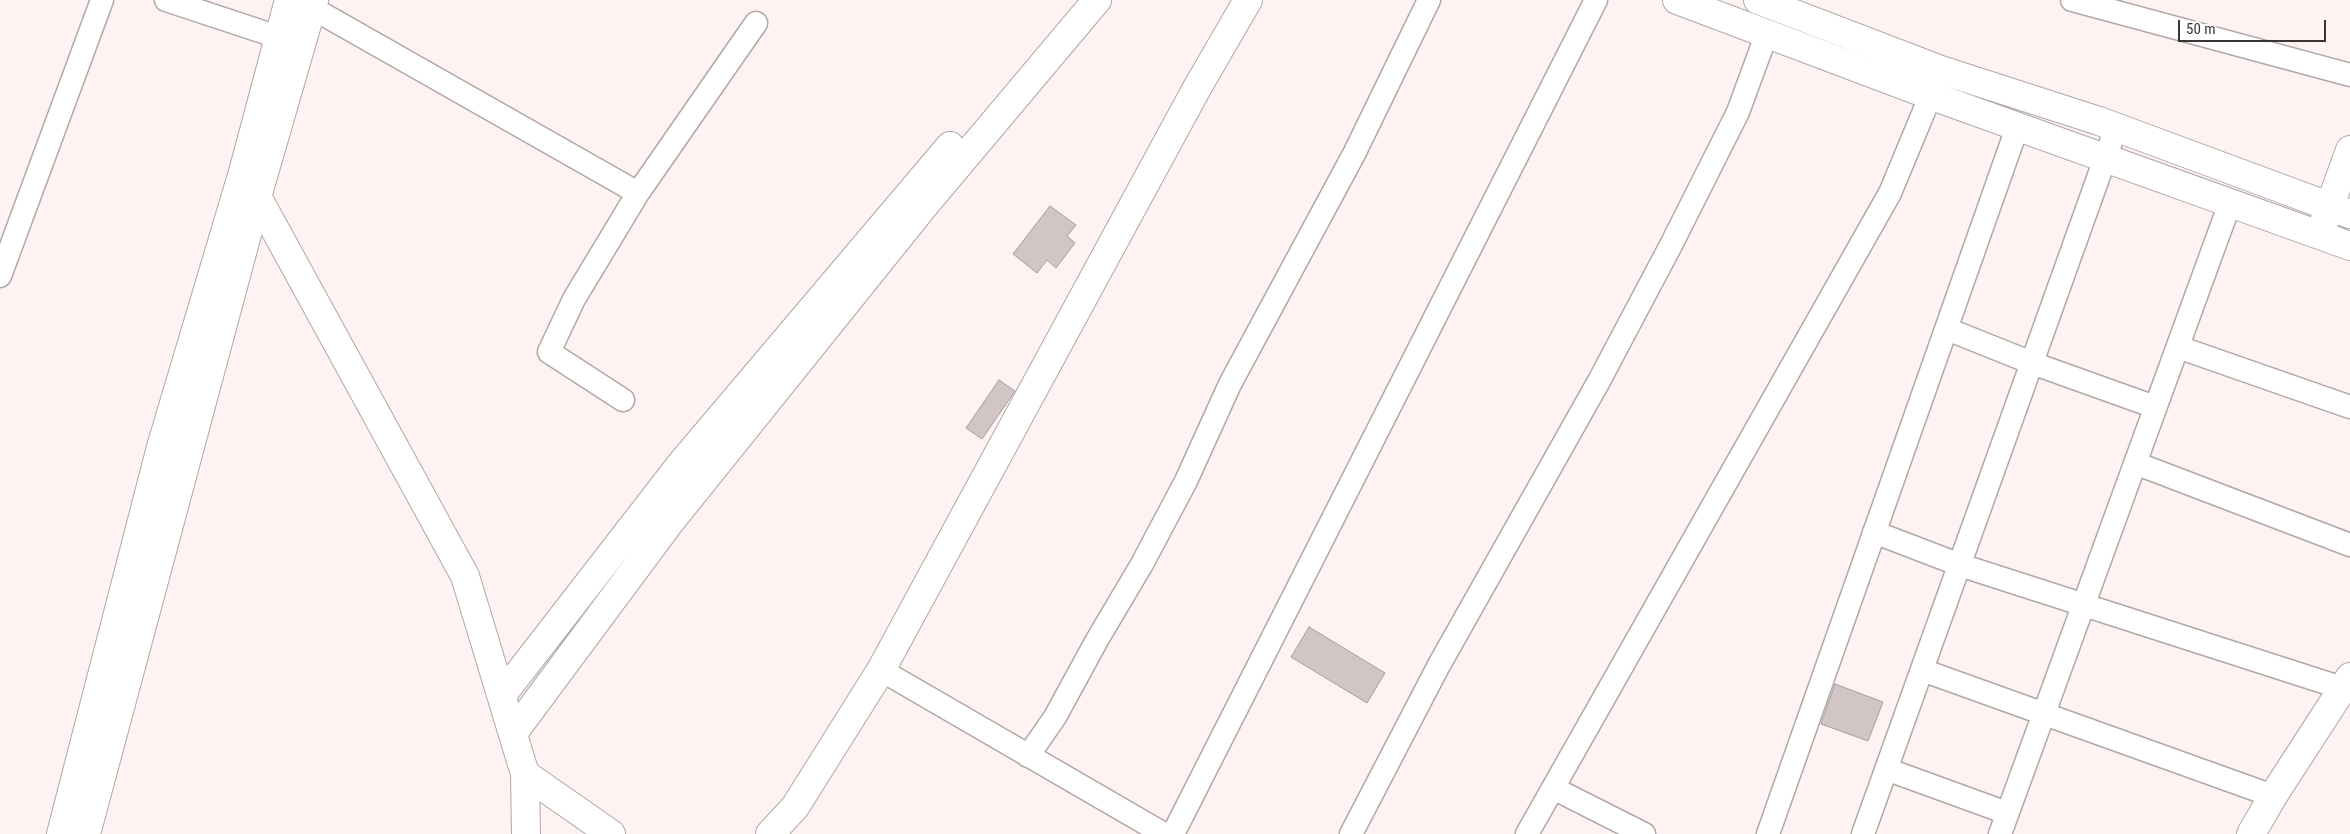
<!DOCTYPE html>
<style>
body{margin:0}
#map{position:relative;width:2350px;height:834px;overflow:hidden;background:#fef2f2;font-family:"Roboto Condensed",sans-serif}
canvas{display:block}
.scale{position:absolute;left:2178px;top:20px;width:148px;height:22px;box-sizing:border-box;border:2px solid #393535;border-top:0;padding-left:6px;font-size:15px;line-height:18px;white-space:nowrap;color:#393535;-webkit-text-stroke:4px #fff;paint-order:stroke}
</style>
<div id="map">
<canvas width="2350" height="834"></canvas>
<div class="scale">50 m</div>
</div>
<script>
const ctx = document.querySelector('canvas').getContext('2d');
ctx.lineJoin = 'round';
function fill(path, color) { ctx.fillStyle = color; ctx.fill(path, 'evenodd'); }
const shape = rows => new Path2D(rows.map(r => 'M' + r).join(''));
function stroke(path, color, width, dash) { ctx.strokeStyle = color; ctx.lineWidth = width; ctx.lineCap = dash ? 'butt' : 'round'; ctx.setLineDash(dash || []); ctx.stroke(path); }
const building = shape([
 [1050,206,1076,225,1067,236,1075,243,1056,268,1047,260,1037,273,1013,254,1050,206],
 [999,380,1015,391,982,439,966,428,999,380],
 [1309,627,1385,673,1367,703,1291,657,1309,627],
 [1835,684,1883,702,1868,741,1821,724,1835,684]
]);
fill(building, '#d1c6c5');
stroke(building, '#a79c9c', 1);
const street = shape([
 [166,0,278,37],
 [298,0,638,193],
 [2072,0,2350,75],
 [0,276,102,0],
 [1947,329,2032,363,2155,407],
 [2178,347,2350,407],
 [623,400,549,352,574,299,638,193,756,23],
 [2135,463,2350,545],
 [1874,532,1960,565,2342,688],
 [881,670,1164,834],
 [1922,670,2273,796],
 [1028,756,1055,717,1097,640,1142,564,1186,481,1230,384,1354,154,1429,0],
 [1886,769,2007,813],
 [1553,788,1644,834],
 [1173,834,1596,0],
 [1351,834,1439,665,1599,381,1671,245,1738,112,1767,33],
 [1527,834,1890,193,1937,80],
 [1768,834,2018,125],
 [1863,834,2116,128],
 [2000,834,2230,203]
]);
const secondary = shape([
 [1677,0,1932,96,2350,246],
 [1758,0,1941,70,2099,121,2350,214],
 [249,182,465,576,525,774,526,834],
 [2324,222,2350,150],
 [502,695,681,464,950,146],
 [514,732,670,522,923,207,1097,0],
 [525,774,611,834],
 [770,834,795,807,881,670,1197,88,1248,0],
 [2251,834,2273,796,2350,677]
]);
const primary = shape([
 [61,834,161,447,243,172,289,0],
 [86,834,257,197,314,0]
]);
stroke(street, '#b1a7a7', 25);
stroke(secondary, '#b1a7a7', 30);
stroke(primary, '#b1a7a7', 30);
stroke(street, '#fff', 22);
stroke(secondary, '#fff', 28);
stroke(primary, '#fff', 28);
</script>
